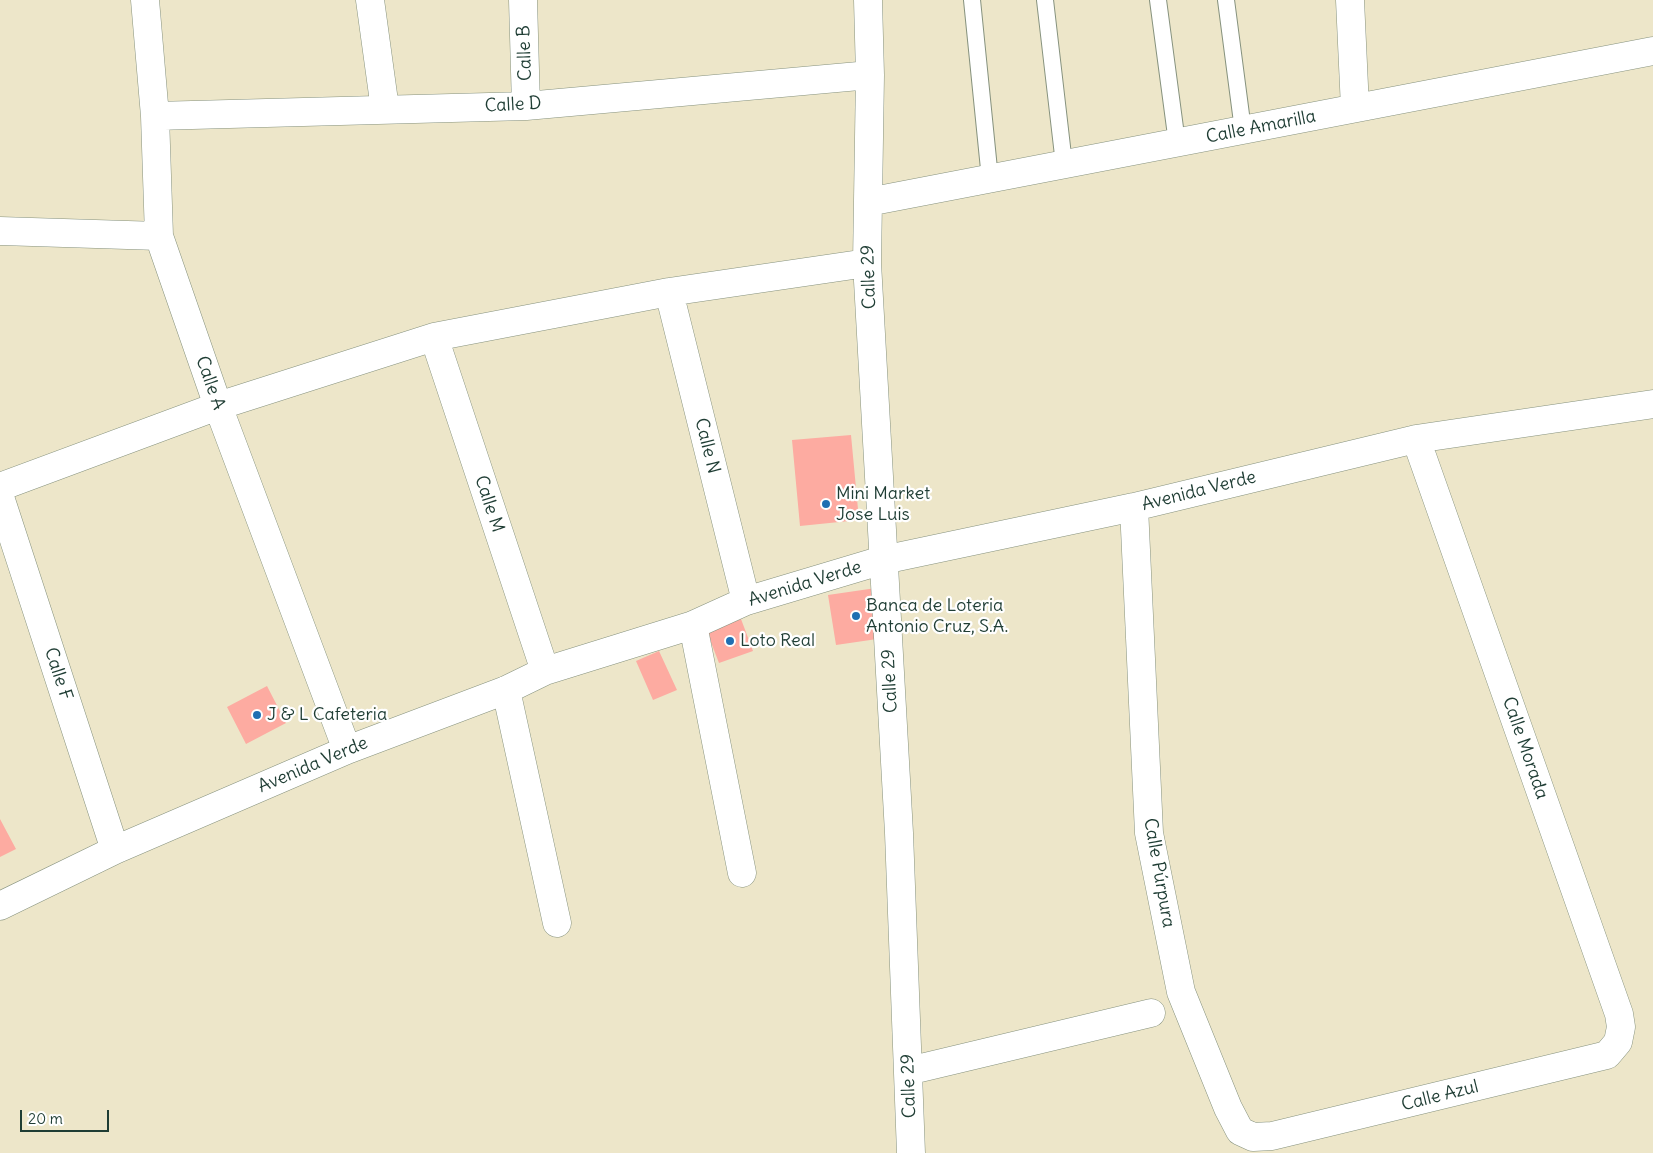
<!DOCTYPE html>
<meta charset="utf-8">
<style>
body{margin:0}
#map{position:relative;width:1653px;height:1153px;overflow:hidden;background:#ede6c9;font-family:Delius,sans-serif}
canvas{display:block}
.scale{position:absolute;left:20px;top:1110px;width:89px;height:22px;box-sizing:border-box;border:2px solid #1f3d34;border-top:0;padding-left:6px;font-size:15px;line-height:18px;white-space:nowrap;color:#1f3d34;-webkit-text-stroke:4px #fff;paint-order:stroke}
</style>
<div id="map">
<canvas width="1653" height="1153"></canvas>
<div class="scale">20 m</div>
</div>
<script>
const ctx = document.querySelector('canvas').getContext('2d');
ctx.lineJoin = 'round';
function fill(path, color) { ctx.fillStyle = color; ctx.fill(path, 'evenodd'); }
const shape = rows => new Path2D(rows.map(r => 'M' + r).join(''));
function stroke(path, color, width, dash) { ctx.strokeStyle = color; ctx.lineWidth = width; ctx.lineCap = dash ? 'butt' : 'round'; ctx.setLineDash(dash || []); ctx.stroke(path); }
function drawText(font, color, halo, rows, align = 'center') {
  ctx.font = font + ' Delius,sans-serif'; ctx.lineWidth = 4.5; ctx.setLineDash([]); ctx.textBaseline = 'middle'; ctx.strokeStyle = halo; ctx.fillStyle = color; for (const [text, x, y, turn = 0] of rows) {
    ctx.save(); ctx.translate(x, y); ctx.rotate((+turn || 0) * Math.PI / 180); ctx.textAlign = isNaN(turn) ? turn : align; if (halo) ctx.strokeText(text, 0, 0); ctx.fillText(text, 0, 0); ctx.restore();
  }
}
fill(shape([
 [851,435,859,520,800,526,792,440],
 [876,588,884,638,836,645,828,595],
 [741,619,753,651,719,663,707,632],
 [659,651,677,690,653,700,636,661],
 [267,686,286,723,246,744,227,707],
 [0,819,16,849,0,857]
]), '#fdaba1');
const lane = shape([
 [972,0,990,179],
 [1045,0,1064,164],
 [1158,0,1177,143],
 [1226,0,1243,130]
]);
const street = shape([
 [145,0,155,116,159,236,218,406,347,750],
 [370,0,385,109],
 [523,0,526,106],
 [868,0,870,75,867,263,899,833,911,1153],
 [1350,0,1355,108],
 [155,116,526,106,870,75],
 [868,202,1653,51],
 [0,231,159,236],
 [669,292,746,601],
 [434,337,545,671],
 [0,487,218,406,434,337,669,292,867,263],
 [0,497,115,850],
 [1134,507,1149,833,1181,992,1228,1108,1240,1131,1253,1137,1272,1136,1607,1055,1618,1042,1621,1027,1619,1014,1416,439],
 [693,625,742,873],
 [506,690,557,923],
 [0,906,115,850,347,750,506,690,545,671,693,625,746,601,883,560,1134,507,1416,439,1653,404],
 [908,1071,1151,1013]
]);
stroke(lane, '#86927e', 18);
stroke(street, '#86927e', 29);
stroke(lane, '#fff', 16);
stroke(street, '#fff', 28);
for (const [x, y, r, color] of [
 [826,504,5,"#1f6fb2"],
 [856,616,5,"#1f6fb2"],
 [730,641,5,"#1f6fb2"],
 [257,715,5,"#1f6fb2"]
]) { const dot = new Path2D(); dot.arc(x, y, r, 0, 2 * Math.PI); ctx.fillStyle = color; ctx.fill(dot); stroke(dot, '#fff', 2); }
drawText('18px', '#1f3d34', '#fff', [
 ["Calle B",525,53,-92],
 ["Calle D",513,105,-3],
 ["Calle Amarilla",1261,127,-11],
 ["Calle 29",869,277,-92],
 ["Calle A",210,383,71],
 ["Calle N",707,446,76],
 ["Avenida Verde",1199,491,-14],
 ["Calle M",489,504,72],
 ["Avenida Verde",805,584,-17],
 ["Calle F",58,674,72],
 ["Calle 29",890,681,-93],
 ["Calle Morada",1525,748,71],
 ["Avenida Verde",313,765,-23],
 ["Calle Púrpura",1159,873,80],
 ["Calle 29",909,1086,-92],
 ["Calle Azul",1440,1096,-14]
]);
drawText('18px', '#1f3d34', '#fff', [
 ["Mini Market",836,494],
 ["Jose Luis",836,515],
 ["Banca de Loteria",866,606],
 ["Antonio Cruz, S.A.",866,627],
 ["Loto Real",740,641],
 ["J & L Cafeteria",267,715]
], 'left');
</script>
